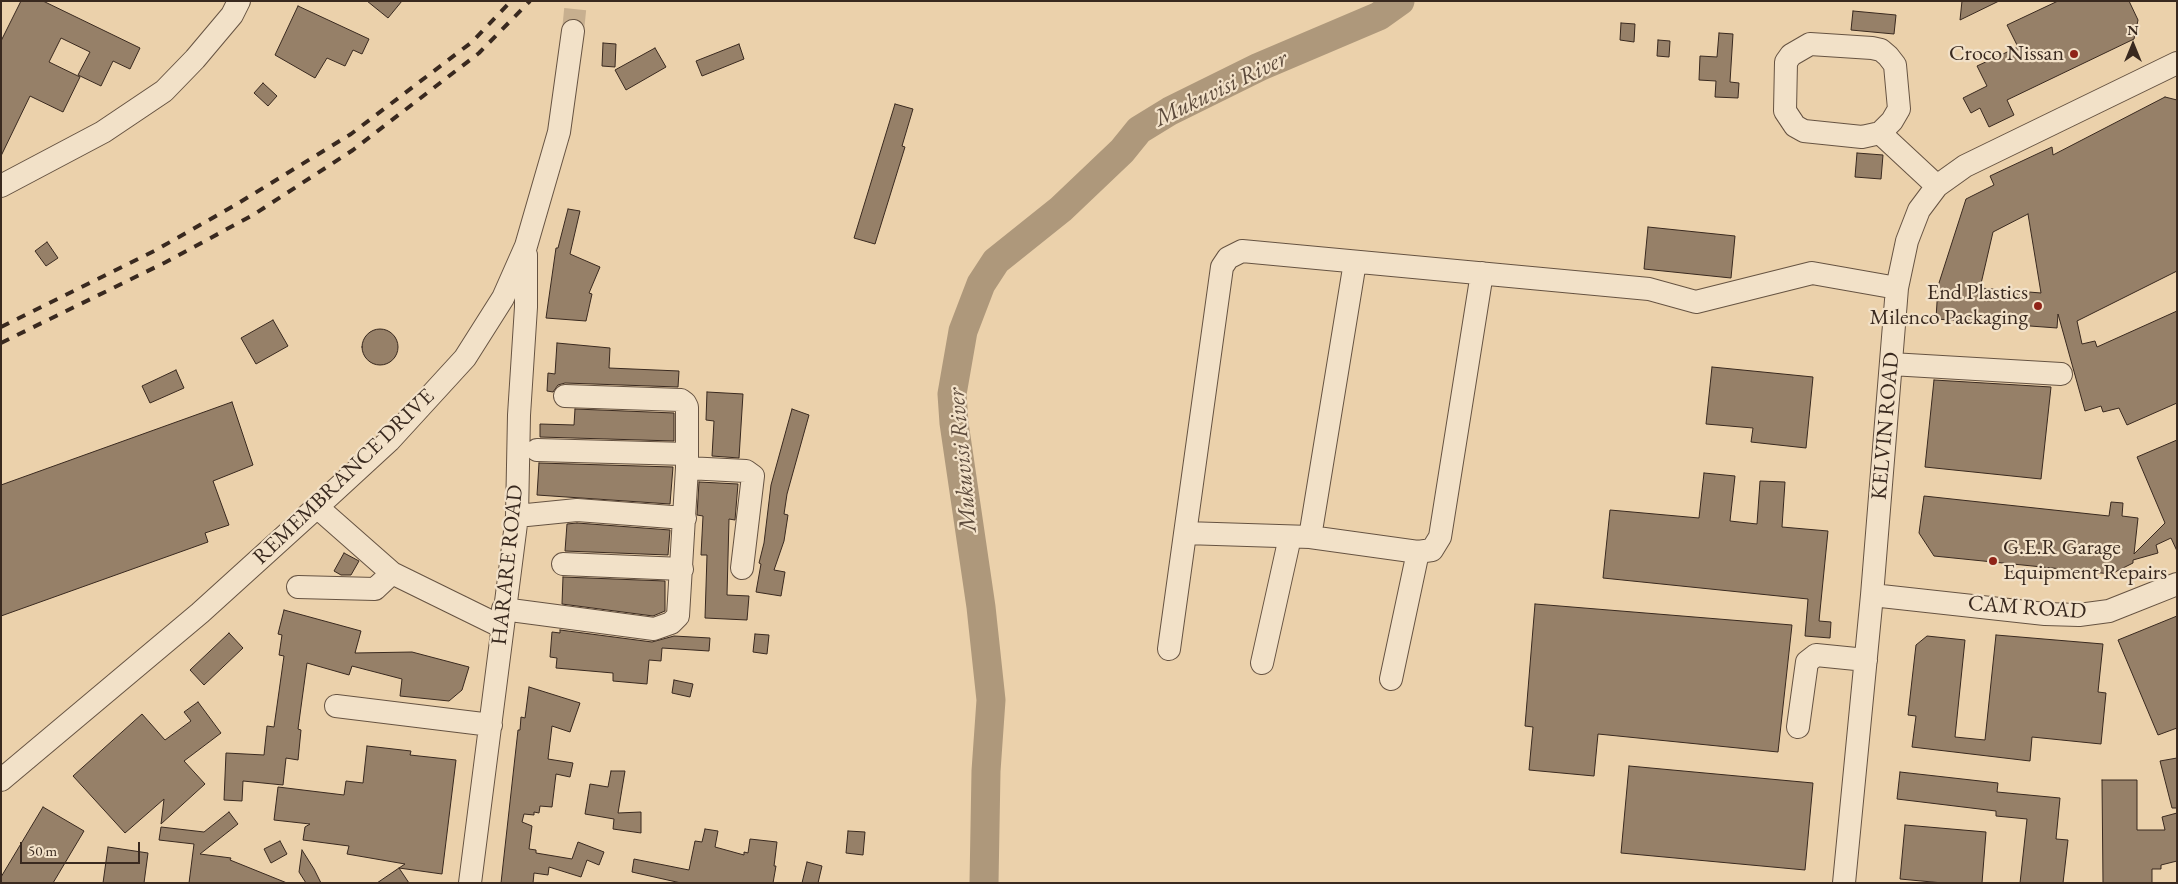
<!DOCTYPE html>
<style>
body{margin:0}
#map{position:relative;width:2178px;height:884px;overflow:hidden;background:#ebd1ab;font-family:"EB Garamond",serif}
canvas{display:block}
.frame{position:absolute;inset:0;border:2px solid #39291f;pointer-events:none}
.north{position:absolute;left:2108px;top:20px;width:50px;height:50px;-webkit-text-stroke:4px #f2e1c8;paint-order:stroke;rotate:0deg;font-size:14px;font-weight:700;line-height:20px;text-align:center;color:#39291f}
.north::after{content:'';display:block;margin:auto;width:18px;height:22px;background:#39291f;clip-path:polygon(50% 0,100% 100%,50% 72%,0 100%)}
.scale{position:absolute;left:20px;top:842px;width:120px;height:22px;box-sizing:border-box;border:2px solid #39291f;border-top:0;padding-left:6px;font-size:15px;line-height:18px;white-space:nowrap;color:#39291f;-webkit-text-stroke:4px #f2e1c8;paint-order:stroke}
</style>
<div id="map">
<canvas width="2178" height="884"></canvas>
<div class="frame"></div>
<div class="north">N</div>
<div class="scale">50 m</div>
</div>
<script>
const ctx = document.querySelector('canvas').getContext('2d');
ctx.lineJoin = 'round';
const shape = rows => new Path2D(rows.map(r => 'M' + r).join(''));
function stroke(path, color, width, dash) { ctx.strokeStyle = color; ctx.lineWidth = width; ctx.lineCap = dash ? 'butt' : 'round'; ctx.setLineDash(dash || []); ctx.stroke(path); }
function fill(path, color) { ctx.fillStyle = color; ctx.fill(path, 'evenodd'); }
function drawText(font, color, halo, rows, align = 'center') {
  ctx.font = font + ' "EB Garamond",serif'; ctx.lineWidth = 4.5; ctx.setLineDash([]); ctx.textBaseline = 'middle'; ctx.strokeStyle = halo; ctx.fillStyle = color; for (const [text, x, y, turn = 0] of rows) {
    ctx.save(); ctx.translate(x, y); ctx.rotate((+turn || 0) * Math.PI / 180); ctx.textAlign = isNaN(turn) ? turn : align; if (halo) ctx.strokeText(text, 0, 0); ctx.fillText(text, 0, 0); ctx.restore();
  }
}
stroke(shape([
 [984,883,986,771,991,700,981,607,954,423,952,394,963,331,981,284,996,261,1061,209,1122,151,1139,130,1170,111,1259,67,1379,16,1400,1]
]), '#ae987b', 29);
const building = shape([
 [21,1,43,1,140,48,130,69,113,61,101,86,78,75,90,52,61,38,49,62,80,77,63,112,30,96,1,156,1,41,21,1],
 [367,1,402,1,388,18,367,1],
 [1962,1,1999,1,1960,20,1962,1],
 [2058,1,2129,1,2138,20,2134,39,2007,100,2014,115,1989,127,1980,108,1971,113,1963,98,1987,86,1977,66,2018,47,2007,25,2058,1],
 [298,6,369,39,362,54,353,50,345,66,327,58,315,78,275,55,298,6],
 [1853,11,1896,15,1894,34,1851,30,1853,11],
 [1621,23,1635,24,1634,42,1620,40,1621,23],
 [1719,33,1733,34,1730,82,1739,83,1738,98,1715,97,1716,81,1699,80,1700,56,1717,57,1719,33],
 [1658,40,1670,41,1669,57,1657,56,1658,40],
 [603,43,616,44,615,67,602,66,603,43],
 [739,44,744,59,702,76,696,61,739,44],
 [655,48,666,67,626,90,615,70,655,48],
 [263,83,277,96,268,106,254,93,263,83],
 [2165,97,2177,100,2177,271,2077,321,2082,344,2095,341,2097,347,2177,311,2177,403,2127,425,2119,408,2103,412,2101,406,2085,411,2058,314,2057,328,1936,319,1938,286,1966,199,1994,185,1990,176,2052,147,2053,155,2165,97],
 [2028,214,2041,293,1980,288,1993,232,2028,214],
 [895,104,913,109,902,146,905,147,875,244,854,238,895,104],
 [1857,153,1883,155,1881,179,1855,177,1857,153],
 [568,209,580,211,570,254,600,267,589,293,592,294,586,321,546,318,556,248,558,248,568,209],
 [1648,227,1735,236,1731,278,1644,269,1648,227],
 [47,242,58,258,46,266,35,251,47,242],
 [273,320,288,346,256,364,241,338,273,320],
 '362 347a18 18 0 1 1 36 0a18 18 0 1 1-36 0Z',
 [557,343,610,348,609,368,679,371,678,387,565,383,558,385,553,392,547,391,548,373,555,374,557,343],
 [1712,367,1813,377,1806,448,1751,442,1753,428,1706,424,1712,367],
 [176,370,184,388,150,403,142,386,176,370],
 [1934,380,2051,387,2041,479,1925,467,1934,380],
 [707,392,743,394,739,458,712,456,714,421,706,420,707,392],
 [232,402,253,465,213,481,229,525,205,533,208,542,1,616,1,485,232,402],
 [575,409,674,413,674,441,540,437,540,424,574,425,575,409],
 [792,409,809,415,787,494,784,514,788,515,784,541,774,570,785,572,781,596,756,592,761,564,759,563,764,543,771,485,792,409],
 [2177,440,2177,551,2171,538,2156,545,2158,553,2133,560,2133,563,2111,574,1934,556,1919,533,1924,496,2109,516,2111,502,2123,503,2122,516,2138,518,2134,554,2165,523,2137,457,2177,440],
 [539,463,673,467,670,504,537,495,539,463],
 [1704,473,1735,476,1730,521,1757,524,1760,481,1785,482,1782,527,1828,531,1819,621,1831,622,1830,638,1805,636,1808,599,1603,578,1610,510,1699,518,1704,473],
 [699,482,738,484,735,520,729,519,727,595,749,596,747,620,705,618,707,555,701,555,703,516,697,515,699,482],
 [577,523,670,530,668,555,565,551,567,524,577,523],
 [344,553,359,561,351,575,341,575,334,571,344,553],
 [563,577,665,581,665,611,653,616,562,604,563,577],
 [1535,604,1792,625,1778,752,1598,734,1594,776,1529,770,1533,727,1525,726,1535,604],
 [284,610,361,631,355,653,412,652,469,667,462,690,449,701,400,696,402,679,352,666,349,675,307,663,298,729,301,730,298,760,286,758,283,785,243,781,242,801,224,800,226,753,264,755,267,726,274,727,284,656,279,655,282,635,278,634,284,610],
 [2177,616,2177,728,2158,735,2118,640,2177,616],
 [560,630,652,642,674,636,710,638,709,651,662,648,661,661,649,660,647,684,613,681,613,673,556,668,557,658,550,657,552,632,560,633,560,630],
 [229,633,243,648,204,685,190,670,229,633],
 [755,634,769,635,767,654,753,652,755,634],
 [1996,635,2103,644,2098,692,2106,693,2101,744,2032,737,2030,761,1912,747,1916,716,1908,715,1916,645,1927,636,1965,640,1955,737,1985,740,1996,635],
 [674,680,693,684,690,697,672,693,674,680],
 [529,687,580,703,570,732,552,726,548,759,573,763,570,777,556,774,552,807,540,806,539,813,534,812,534,815,524,814,522,822,532,826,529,849,536,850,536,853,572,859,578,842,604,852,599,865,587,860,581,877,549,867,548,875,534,873,533,883,501,883,518,730,520,730,521,717,525,718,529,687],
 [198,702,221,733,184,761,205,784,161,824,164,799,125,833,73,776,142,714,165,740,191,721,184,712,198,702],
 [367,746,411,751,410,755,456,760,442,874,399,868,405,864,347,854,349,846,303,840,305,827,310,824,274,820,278,787,344,795,346,781,363,783,367,746],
 [2177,758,2177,808,2172,808,2160,761,2177,758],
 [1629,766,1813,783,1805,870,1621,853,1629,766],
 [611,771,625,771,618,813,641,812,641,833,613,829,614,819,585,814,590,784,608,787,611,771],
 [1900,772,1998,783,1997,792,2060,798,2056,839,2068,840,2063,883,2020,883,2027,819,1996,816,1996,811,1897,799,1900,772],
 [2102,780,2137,780,2137,830,2165,830,2162,817,2177,813,2177,861,2161,865,2161,869,2152,869,2152,883,2103,883,2102,780],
 [43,807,84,831,53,883,1,883,1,877,43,807],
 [229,812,238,824,200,854,231,858,230,860,287,883,189,883,194,844,159,840,161,827,204,832,229,812],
 [1905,825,1986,832,1982,883,1943,883,1900,879,1905,825],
 [705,829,718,831,715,847,744,855,744,852,748,853,750,839,777,842,774,866,776,866,773,883,681,883,632,872,634,859,689,870,695,841,702,842,705,829],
 [848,831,865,832,863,855,846,853,848,831],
 [280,841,287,854,271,863,264,849,280,841],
 [108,847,148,853,144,883,103,883,108,847],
 [302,850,314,869,321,883,306,883,299,872,302,850],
 [807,862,822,866,818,883,802,883,807,862],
 [399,868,409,883,377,883,399,868]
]);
fill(building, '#968068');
stroke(building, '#39291f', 1);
stroke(shape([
 [573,31,576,1]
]), '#c7af8f', 22, [22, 11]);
const minor = shape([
 [1880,133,1862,137,1804,131,1795,126,1785,111,1786,62,1791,55,1810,44,1872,48,1881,50,1888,56,1895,65,1899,109,1892,121,1880,133,1937,186],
 [1,186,103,132,164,91,195,59,232,15,239,1],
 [1891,364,2061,374],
 [537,450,687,454],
 [687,468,746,471,753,476,742,568],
 [317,507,392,573,502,627],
 [517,516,577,510,685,518],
 [1185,533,1310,537,1418,552,1432,550,1440,537,1482,273],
 [1310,537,1355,262],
 [563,564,682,569],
 [298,587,375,589,392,573],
 [1872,595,2045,614,2079,615,2109,611,2177,584],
 [503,609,654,629,671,623,678,616,687,468,687,407,685,403,681,400,565,396],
 [1169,649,1222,267,1228,258,1242,251,1649,289,1696,302,1812,273,1897,288],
 [1262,663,1290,537],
 [1391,679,1418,552],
 [336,706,491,725],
 [1798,727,1807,662,1816,655,1866,660],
 [1,780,200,613,317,507,389,441,465,358,503,298,526,246,559,132,573,31],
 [470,883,517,516,519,415,526,307,526,255],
 [1844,883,1872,595,1897,288,1907,241,1919,210,1937,186,1965,166,2177,63]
]);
stroke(minor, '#665342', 24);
stroke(minor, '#f2e1c8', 22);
stroke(shape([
 [1,327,156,250,237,204,351,134,472,42,511,1],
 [1,343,166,262,253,215,353,150,479,53,530,1]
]), '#39291f', 4, [9, 9]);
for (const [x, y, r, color] of [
 [2074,54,5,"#8f2418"],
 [2038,306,5,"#8f2418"],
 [1993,561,5,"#8f2418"]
]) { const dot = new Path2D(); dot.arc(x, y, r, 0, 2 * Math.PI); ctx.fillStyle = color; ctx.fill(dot); stroke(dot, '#f2e1c8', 2); }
drawText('22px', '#39291f', '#f2e1c8', [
 ["Croco Nissan",2064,54],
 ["End Plastics",2028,293],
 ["Milenco Packaging",2028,318],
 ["G.E.R Garage",2003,548,"left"],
 ["Equipment Repairs",2003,573,"left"]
], 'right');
drawText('22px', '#39291f', '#f2e1c8', [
 ["KELVIN ROAD",1886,426,-85],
 ["REMEMBRANCE DRIVE",344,477,-44],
 ["HARARE ROAD",508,565,-84],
 ["CAM ROAD",2027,608,4]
]);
drawText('italic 24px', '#5c4a3b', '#f2e1c8', [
 ["Mukuvisi River",1221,89,-26],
 ["Mukuvisi River",963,460,-95]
]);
</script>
